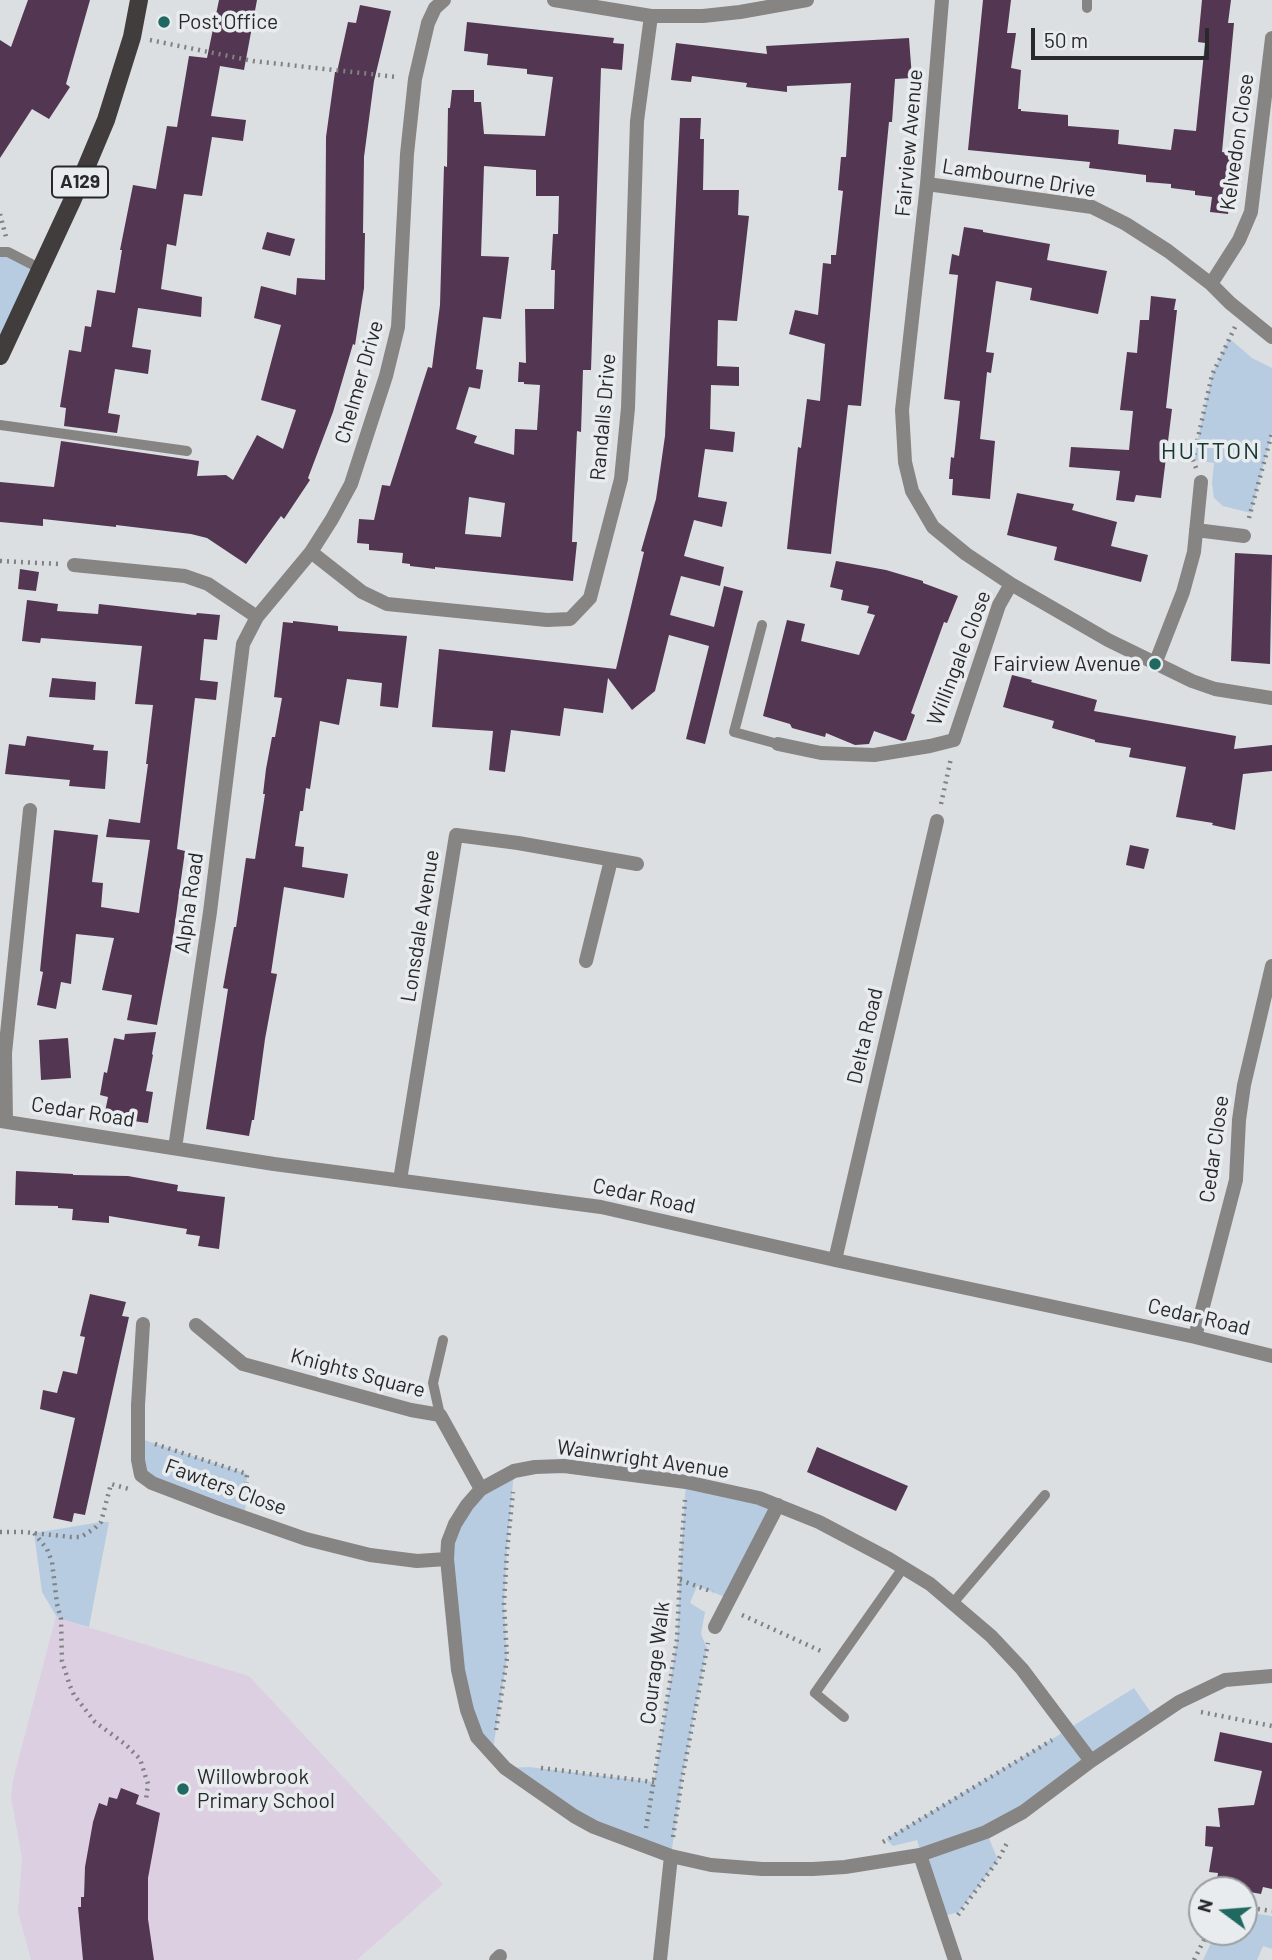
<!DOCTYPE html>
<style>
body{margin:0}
#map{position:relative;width:1272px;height:1960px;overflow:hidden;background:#dcdfe2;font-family:Barlow,sans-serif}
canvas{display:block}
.north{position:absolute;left:1188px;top:1876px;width:70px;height:70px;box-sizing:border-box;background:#e9ecef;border:2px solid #9b9ea0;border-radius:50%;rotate:286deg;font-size:19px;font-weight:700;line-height:28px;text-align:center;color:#27292a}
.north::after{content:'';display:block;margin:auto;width:24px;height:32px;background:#206960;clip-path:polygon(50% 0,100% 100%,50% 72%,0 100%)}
.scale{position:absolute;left:1031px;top:28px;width:178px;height:32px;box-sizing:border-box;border:4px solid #27292a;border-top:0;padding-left:9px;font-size:21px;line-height:24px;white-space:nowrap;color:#27292a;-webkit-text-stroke:5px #e9ecef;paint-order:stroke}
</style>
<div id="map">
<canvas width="1272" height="1960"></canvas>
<div class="north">N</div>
<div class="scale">50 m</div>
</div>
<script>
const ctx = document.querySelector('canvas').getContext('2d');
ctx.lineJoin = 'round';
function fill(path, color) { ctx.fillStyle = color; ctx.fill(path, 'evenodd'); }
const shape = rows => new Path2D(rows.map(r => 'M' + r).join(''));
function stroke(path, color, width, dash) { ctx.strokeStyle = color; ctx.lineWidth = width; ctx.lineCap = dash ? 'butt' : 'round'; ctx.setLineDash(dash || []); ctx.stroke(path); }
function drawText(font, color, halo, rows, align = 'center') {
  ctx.font = font + ' Barlow,sans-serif'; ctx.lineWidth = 7; ctx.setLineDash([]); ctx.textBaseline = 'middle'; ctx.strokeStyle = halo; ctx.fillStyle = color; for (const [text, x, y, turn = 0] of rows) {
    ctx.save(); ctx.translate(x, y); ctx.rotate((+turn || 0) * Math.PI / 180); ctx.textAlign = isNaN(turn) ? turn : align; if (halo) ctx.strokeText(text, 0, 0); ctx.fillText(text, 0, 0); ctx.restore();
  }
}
fill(shape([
 [56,1616,61,1619,249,1676,443,1884,357,1960,31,1960,18,1912,22,1858,11,1798,13,1780]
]), '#ddcfe2');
fill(shape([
 [0,252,41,269,0,356],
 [1229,338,1252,358,1272,368,1272,433,1251,513,1223,506,1214,498,1212,483,1214,463,1193,460,1212,375],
 [138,1438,247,1474,245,1518,141,1475],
 [514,1471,507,1551,504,1604,507,1658,492,1756,467,1710,447,1559,465,1508],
 [686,1482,778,1505,730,1599,697,1586,690,1603,705,1612,701,1634,707,1648,682,1779,671,1856,632,1843,505,1768,529,1767,654,1782,677,1639,681,1552],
 [101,1522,109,1522,89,1627,61,1619,56,1616,42,1592,34,1533],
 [1134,1688,1154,1717,986,1831,998,1860,959,1912,940,1917,917,1840,893,1846,886,1839,1044,1744],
 [1244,1912,1272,1916,1272,1949,1263,1946,1257,1960,1203,1960,1216,1932,1244,1932]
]), '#b8cce1');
fill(shape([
 [28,0,90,0,66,84,70,87,49,119,32,109,0,158,0,40,11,47],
 [219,0,257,0,244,70,220,66,211,116,246,120,243,141,212,137,202,196,184,194,176,246,167,244,161,289,202,297,201,317,138,308,132,347,151,350,148,374,115,369,108,413,120,415,117,433,64,426,66,408,60,407,69,350,81,352,85,326,91,327,97,290,115,293,122,250,120,250,133,185,156,189,167,126,177,127,189,56,207,58],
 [983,0,1011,0,1007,33,1016,33,1011,68,1021,70,1018,109,1021,109,1021,111,1068,115,1068,126,1119,130,1118,144,1171,150,1174,129,1196,131,1205,43,1198,42,1202,0,1231,0,1228,23,1234,23,1222,152,1235,154,1228,214,1210,212,1212,197,1195,195,1195,191,1171,188,1171,184,1146,182,1146,175,1089,168,1090,162,968,150],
 [360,5,391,11,374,81,364,157,363,233,365,233,364,288,355,345,353,344,333,412,308,478,310,480,284,519,281,516,246,564,207,538,191,534,116,525,116,527,43,519,43,526,0,522,0,482,54,487,61,441,199,461,197,476,226,475,233,480,257,435,283,449,296,410,261,400,281,325,254,318,261,286,296,295,297,278,325,280,326,137,335,72,337,72,348,22,356,23],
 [467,22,614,38,613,43,624,44,622,70,601,68,591,370,583,370,581,432,577,431,572,542,577,542,573,581,435,567,435,569,410,566,410,564,402,563,403,553,369,550,369,544,357,543,359,519,374,520,382,485,390,486,428,367,432,368,440,305,444,166,447,167,448,108,450,108,452,90,474,90,474,102,481,102,484,134,545,136,553,77,527,74,527,69,487,65,488,54,464,51],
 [484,166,536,170,536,196,559,196,558,234,553,234,551,270,555,270,554,309,525,309,526,363,519,362,518,382,524,382,524,384,540,385,537,430,515,429,514,455,474,443,477,436,456,429,469,387,480,389,483,370,476,369,483,317,501,319,509,257,481,256],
 [469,497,505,503,501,537,465,534],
 [909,38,912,78,895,79,892,122,889,122,861,406,848,405,831,554,787,549,798,447,801,448,807,399,820,401,825,344,789,334,795,310,818,315,823,263,831,264,831,255,836,255,843,191,838,190,841,157,846,157,851,83,787,86,787,92,746,87,747,83,692,76,691,82,671,80,676,43,767,54,766,46],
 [680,118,701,118,700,139,704,139,703,190,739,190,738,215,749,216,737,321,718,320,717,366,739,367,739,386,711,385,710,429,735,432,733,452,705,449,698,497,727,502,722,527,694,520,684,556,724,567,720,586,681,576,670,615,714,627,724,586,743,591,705,744,686,739,709,646,669,635,655,691,632,710,608,678,603,713,564,708,560,736,511,730,505,772,489,770,493,731,432,727,439,649,616,669,644,552,641,551,656,499,665,436],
 [964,227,983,230,983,232,1050,244,1047,260,1107,271,1098,314,1030,300,1032,288,996,281,986,352,994,353,991,373,987,372,980,439,995,441,990,499,952,495,953,479,949,479,951,457,954,458,960,401,944,399,958,275,949,274,952,254,959,256],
 [267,232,295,239,290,256,262,249],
 [1151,296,1176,299,1174,310,1177,310,1166,408,1172,409,1161,498,1136,495,1134,502,1116,500,1120,471,1069,467,1071,447,1129,450,1133,411,1120,410,1127,352,1137,353,1140,320,1149,320],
 [1017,493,1074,504,1072,510,1117,522,1111,546,1148,555,1141,582,1054,560,1057,547,1007,535],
 [1235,553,1272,555,1270,664,1231,661],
 [836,561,886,570,923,581,923,583,958,596,947,623,944,622,911,713,915,715,906,740,902,741,874,731,869,744,855,745,826,733,825,737,792,728,790,724,763,716,787,620,805,624,801,641,859,655,875,615,867,613,869,606,841,600,843,590,830,587],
 [20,569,39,572,36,591,18,589],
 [27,600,58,604,57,611,98,614,99,604,196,615,197,613,220,615,217,640,204,639,200,680,218,682,216,700,195,698,177,849,185,851,172,944,157,1025,127,1020,132,995,102,990,114,938,76,934,71,984,61,982,56,1009,37,1005,43,972,40,971,54,830,98,835,92,882,103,883,101,907,139,913,150,840,106,837,109,819,140,823,148,764,146,764,153,705,135,704,142,646,41,638,40,643,22,641],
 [293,621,338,626,338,631,407,636,398,708,380,706,382,683,347,679,339,725,320,721,310,789,306,788,303,811,300,811,295,846,304,847,302,867,348,874,344,898,284,887,271,973,277,974,265,1039,254,1120,252,1120,249,1136,206,1129,228,989,223,988,234,927,236,927,246,858,255,859,265,794,263,794,266,769,272,737,275,737,282,698,274,697,283,622,293,623],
 [1012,675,1032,680,1031,682,1097,700,1094,711,1236,736,1234,749,1272,745,1272,771,1243,774,1235,830,1212,825,1213,823,1176,817,1186,767,1129,757,1131,748,1095,742,1095,740,1052,728,1054,721,1003,707],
 [52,678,96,682,95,700,49,697],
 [27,736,94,745,93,750,108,751,105,789,69,786,70,780,5,774,9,744,25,746],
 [1130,845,1149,849,1144,869,1126,865],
 [156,1032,152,1054,153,1055,146,1091,153,1092,148,1123,126,1120,126,1115,105,1112,108,1097,100,1095,104,1072,107,1073,114,1038,124,1040,125,1034],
 [68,1038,71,1078,41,1080,39,1040],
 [16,1171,73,1174,73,1175,128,1176,178,1185,177,1191,225,1197,219,1249,198,1246,200,1236,186,1234,187,1229,109,1216,109,1223,72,1220,73,1209,58,1208,58,1206,15,1205],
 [90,1294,126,1302,122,1316,129,1317,85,1515,74,1513,72,1522,53,1518,75,1418,40,1409,43,1390,57,1393,63,1371,77,1374,85,1337,80,1336],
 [817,1447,908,1486,896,1511,807,1472],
 [1220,1732,1272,1743,1272,1889,1263,1887,1261,1894,1216,1886,1218,1873,1209,1872,1213,1847,1205,1846,1206,1826,1220,1827,1218,1808,1254,1805,1262,1771,1214,1761],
 [121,1788,139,1795,136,1804,160,1813,148,1878,148,1919,154,1960,83,1960,78,1907,81,1907,81,1897,84,1897,85,1867,93,1822,99,1803,107,1806,109,1797,117,1799]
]), '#523652');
stroke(shape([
 [150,40,253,61,397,77],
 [0,214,6,237],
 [1196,468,1193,460,1212,375,1235,327],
 [1249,518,1272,433],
 [0,561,59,564],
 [941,804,951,758],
 [155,1444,247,1474,245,1499],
 [0,1532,24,1532,71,1537,81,1537,95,1528,101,1522,111,1484,129,1489],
 [34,1533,47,1549,52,1562,57,1604,61,1619,62,1661,70,1686,74,1695,95,1722,125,1744,140,1759,148,1784,146,1800],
 [680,1580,713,1592],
 [742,1615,823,1652],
 [1201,1712,1272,1726],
 [496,1730,507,1658,504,1604,507,1551,513,1492],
 [541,1768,654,1782],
 [646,1828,677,1639,681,1552,685,1500],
 [673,1837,682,1779,708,1643],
 [883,1842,1052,1740],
 [1244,1907,1272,1911],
 [958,1915,998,1860,1008,1841],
 [1194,1960,1208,1932]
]), '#7f8183', 4.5, [2, 5]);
stroke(shape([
 [1087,8,1087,0],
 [0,252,8,252,41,269],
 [0,425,187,451],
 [762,625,734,732,778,744],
 [440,1415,433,1383,443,1340],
 [953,1603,1045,1495],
 [844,1717,815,1693,903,1568]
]), '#878584', 10);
stroke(shape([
 [554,0,651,16,703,16,740,12,807,0],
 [942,0,927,184,902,410,905,462,912,491,933,527,966,554,1011,584,1108,640,1192,681,1215,689,1272,698],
 [927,184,1092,207,1126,224,1168,251,1211,284,1230,303,1272,337],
 [1211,284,1239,240,1251,212,1272,38],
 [1196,530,1244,536],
 [311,552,362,592,387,604,547,620,570,619,590,598,621,479,628,408,637,121,651,16],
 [74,565,185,576,208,584,257,617],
 [1155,664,1183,592,1194,552,1201,482],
 [778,744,821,753,874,755,930,746,954,740,999,605,1011,584],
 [586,961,611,860],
 [0,1121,274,1164,601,1207,835,1260,1195,1337,1272,1356],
 [6,1121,5,1053,30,810],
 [175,1148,210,912,243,644,257,617,311,552,332,519,351,484,386,376,398,327,407,154,415,79,428,23,435,8,444,0],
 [400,1180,456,835,518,843,637,864],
 [835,1260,937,821],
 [143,1324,138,1405,138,1460,141,1475,152,1483,220,1509,306,1539,370,1555,417,1561,447,1559],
 [196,1325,243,1364,411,1410,440,1415,481,1489],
 [1195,1337,1236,1180,1239,1120,1244,1085,1272,966],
 [715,1627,778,1505],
 [1091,1761,1022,1669,991,1636,930,1584,889,1559,819,1522,759,1498,686,1482,564,1466,535,1467,514,1471,481,1489,467,1505,455,1524,448,1542,447,1559,458,1670,467,1710,477,1737,505,1768,574,1816,594,1827,671,1856,711,1865,762,1869,813,1869,845,1867,920,1855,986,1832,1023,1812,1091,1761,1179,1702,1225,1680,1272,1676],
 [920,1855,955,1960],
 [496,1960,500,1956],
 [660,1960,671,1856]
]), '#878584', 14);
stroke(shape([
 [0,356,72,201,106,120,132,37,139,0]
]), '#413d3d', 18);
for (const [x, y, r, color] of [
 [164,22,7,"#206960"],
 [1155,664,7,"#206960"],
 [183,1789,7,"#206960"]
]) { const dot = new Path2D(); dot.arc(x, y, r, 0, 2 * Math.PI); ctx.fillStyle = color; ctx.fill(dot); stroke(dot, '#e9ecef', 2.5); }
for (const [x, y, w] of [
 [80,182,56]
]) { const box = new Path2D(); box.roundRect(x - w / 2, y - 15.5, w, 31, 5); ctx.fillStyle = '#e9ecef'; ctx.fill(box); stroke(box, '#27292a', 2); }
drawText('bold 19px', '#27292a', null, [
 ["A129",80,182]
]);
drawText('21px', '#27292a', '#e9ecef', [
 ["Post Office",178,22],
 ["Fairview Avenue",1141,664,"right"],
 ["Willowbrook",197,1777],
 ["Primary School",197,1801]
], 'left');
drawText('21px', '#27292a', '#e9ecef', [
 ["Kelvedon Close",1237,142,-82],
 ["Fairview Avenue",909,143,-85],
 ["Lambourne Drive",1019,178,9],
 ["Chelmer Drive",359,382,-74],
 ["Randalls Drive",603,417,-85],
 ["Willingale Close",959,658,-69],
 ["Alpha Road",189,903,-82],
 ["Lonsdale Avenue",420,926,-81],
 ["Delta Road",865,1036,-77],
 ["Cedar Road",83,1112,9],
 ["Cedar Close",1214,1149,-82],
 ["Cedar Road",644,1196,12],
 ["Cedar Road",1199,1317,13],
 ["Knights Square",358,1373,15],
 ["Wainwright Avenue",643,1459,8],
 ["Fawters Close",226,1487,20],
 ["Courage Walk",655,1663,-83]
]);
ctx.letterSpacing = '2px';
drawText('24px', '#163833', '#e9ecef', [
 ["HUTTON",1211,451]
]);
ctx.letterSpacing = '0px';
</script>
